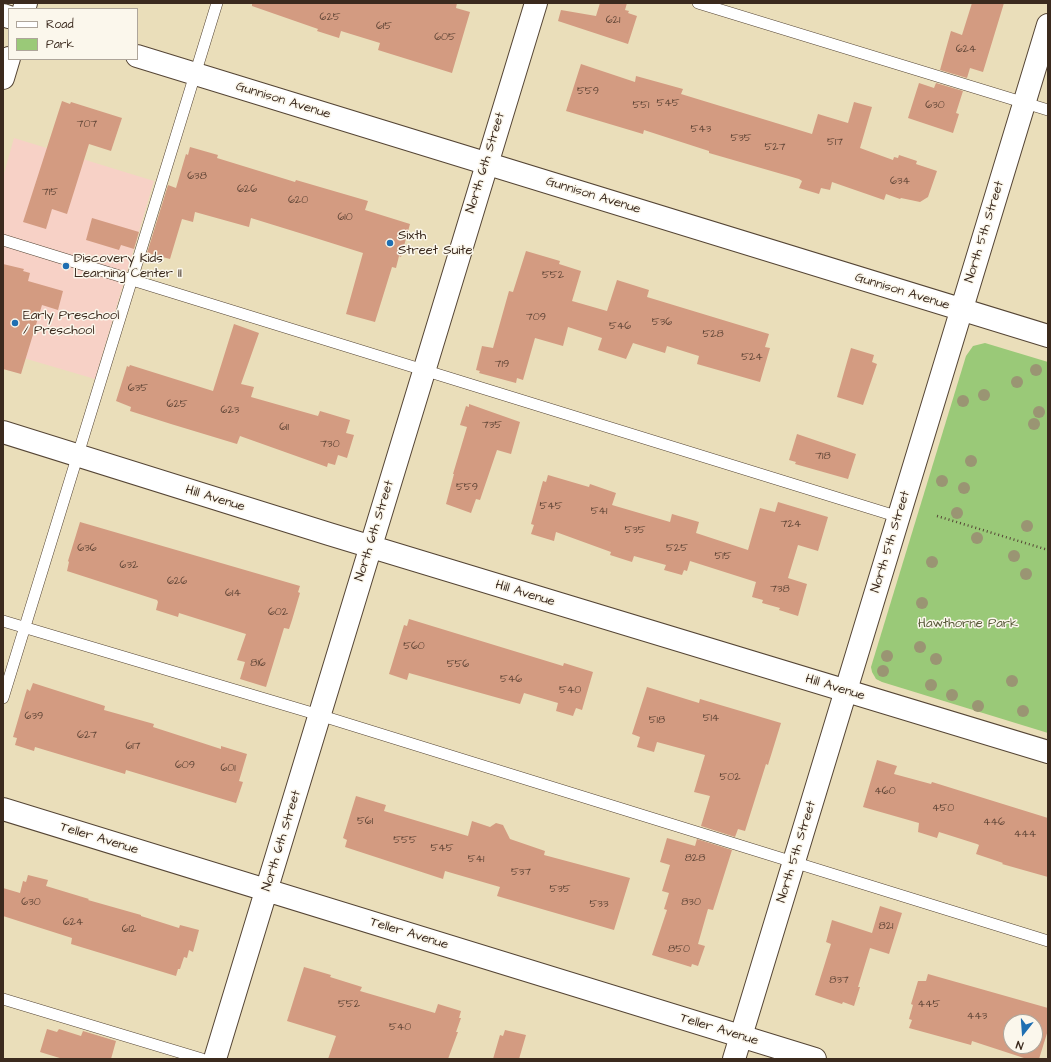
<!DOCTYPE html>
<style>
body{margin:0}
#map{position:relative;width:1051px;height:1062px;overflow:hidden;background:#eadeba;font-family:"Architects Daughter",sans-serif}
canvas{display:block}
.frame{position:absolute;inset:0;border:4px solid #3b2a1e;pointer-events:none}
.legend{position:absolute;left:8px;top:8px;width:130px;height:52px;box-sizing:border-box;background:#fbf7ec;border:1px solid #aea59a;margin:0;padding:5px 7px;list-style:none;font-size:12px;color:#3b2a1e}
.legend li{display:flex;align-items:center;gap:8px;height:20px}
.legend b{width:20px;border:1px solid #aea59a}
.north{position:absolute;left:1003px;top:1014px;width:40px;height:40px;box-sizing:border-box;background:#fbf7ec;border:1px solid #aea59a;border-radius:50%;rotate:197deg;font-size:11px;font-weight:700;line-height:16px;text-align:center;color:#3b2a1e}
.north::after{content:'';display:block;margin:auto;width:14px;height:18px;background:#1f6fb2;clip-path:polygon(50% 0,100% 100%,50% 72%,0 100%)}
</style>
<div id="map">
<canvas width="1051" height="1062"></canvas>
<div class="frame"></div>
<ul class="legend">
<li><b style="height:5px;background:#fff"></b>Road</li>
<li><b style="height:11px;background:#9ac978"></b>Park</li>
</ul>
<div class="north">N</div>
</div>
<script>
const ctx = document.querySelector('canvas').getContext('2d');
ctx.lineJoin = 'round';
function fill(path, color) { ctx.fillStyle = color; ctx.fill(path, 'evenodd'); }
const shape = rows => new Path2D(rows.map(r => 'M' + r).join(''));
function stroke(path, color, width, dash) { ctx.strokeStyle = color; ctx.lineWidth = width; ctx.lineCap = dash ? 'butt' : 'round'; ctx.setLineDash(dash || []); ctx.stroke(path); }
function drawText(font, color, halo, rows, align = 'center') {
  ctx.font = font + ' "Architects Daughter",sans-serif'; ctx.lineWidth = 3; ctx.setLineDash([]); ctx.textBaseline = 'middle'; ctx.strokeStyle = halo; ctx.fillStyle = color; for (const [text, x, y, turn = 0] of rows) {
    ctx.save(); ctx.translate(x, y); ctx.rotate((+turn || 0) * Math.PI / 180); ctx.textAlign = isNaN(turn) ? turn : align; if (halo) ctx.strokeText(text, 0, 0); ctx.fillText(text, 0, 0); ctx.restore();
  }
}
fill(shape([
 [14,138,154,181,95,379,3,352,3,177]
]), '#f7d1c6');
fill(shape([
 [985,343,1048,362,1048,733,882,682,876,679,872,672,871,667,966,356,973,346]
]), '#9ac978');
fill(shape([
 [252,3,457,3,456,8,470,12,452,73,378,50,380,43,341,31,339,38,317,31,318,29,252,6],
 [600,3,627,3,625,10,629,11,628,13,637,16,628,44,558,21,561,10,596,16],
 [972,3,1004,3,983,72,970,68,967,78,940,70,951,31,962,35],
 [581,64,635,82,636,76,665,84,683,89,681,94,812,134,818,114,848,123,854,102,872,107,860,148,893,160,894,157,898,158,899,155,917,161,916,164,937,171,928,197,920,202,901,198,900,199,886,194,884,200,832,182,830,190,821,188,819,194,799,188,802,181,799,179,709,153,709,151,647,131,644,130,643,134,566,111],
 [919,83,934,88,936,83,963,91,956,113,959,114,953,133,908,118],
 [62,101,70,104,71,102,122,118,111,151,89,144,67,214,52,209,46,229,23,222],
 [190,147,218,155,217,158,295,182,296,180,368,201,365,210,410,224,401,257,399,256,396,268,392,267,375,322,346,314,363,253,306,235,251,218,249,227,195,212,193,222,182,219,170,259,147,253,168,185,176,188,186,154,188,155],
 [92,218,139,232,134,249,121,245,119,250,86,240],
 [526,251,560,261,559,264,581,271,572,301,607,311,617,280,649,290,647,297,769,334,765,347,770,348,760,382,697,364,699,356,667,346,665,353,633,343,626,359,598,350,602,338,568,327,563,346,535,338,523,380,517,378,516,383,479,373,480,371,476,370,482,346,493,348,509,291,513,292],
 [3,264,24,269,23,271,30,273,28,281,63,291,58,310,42,305,21,374,3,369],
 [234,324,259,333,241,384,254,387,251,397,318,416,320,411,350,420,346,433,354,435,347,458,338,455,335,465,328,463,327,467,240,436,237,444,171,424,130,411,131,407,116,401,127,366,129,367,130,365,213,391],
 [851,348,874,355,872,362,877,364,863,405,837,397],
 [469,404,520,422,511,454,497,450,480,500,476,499,471,513,446,504,454,474,453,474,467,427,460,425,466,406,469,407],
 [797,434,856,454,848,479,795,464,796,462,789,460],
 [548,475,589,487,590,484,616,493,612,505,670,522,672,514,699,522,696,533,748,550,760,508,775,512,778,502,828,517,818,551,798,545,788,578,807,584,798,616,779,610,780,608,762,603,763,600,752,597,756,582,690,561,687,571,684,570,682,575,664,570,666,565,634,556,632,562,610,555,611,552,556,532,554,541,531,534,534,525,531,524,543,481,546,482],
 [80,522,300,586,298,592,300,593,292,620,289,629,284,628,266,687,240,679,245,662,237,660,246,634,179,613,178,617,156,610,158,602,157,600,67,571,69,562,68,561],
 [409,619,563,666,564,663,593,672,582,710,576,708,573,716,556,711,558,703,524,693,520,704,409,673,407,680,389,674,404,625,407,626],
 [33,683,105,706,104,710,154,724,153,727,221,749,221,746,247,754,239,781,243,782,236,803,126,770,125,774,35,747,34,751,15,745,17,738,13,737,27,689,30,691],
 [647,687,699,703,700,699,781,723,768,765,766,764,745,831,738,829,735,837,701,826,710,796,694,792,705,755,657,742,654,752,637,747,640,737,632,734],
 [877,760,897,766,894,774,931,784,932,782,1048,818,1048,877,1002,864,1003,863,976,854,979,845,977,844,939,832,937,838,918,832,919,823,863,807],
 [356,796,386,805,384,811,468,836,472,821,490,827,496,823,503,825,510,839,545,851,544,855,630,878,614,930,497,896,500,887,445,871,443,879,345,847,347,840,343,838],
 [667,838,695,846,697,839,732,850,713,910,708,909,698,944,705,946,698,966,692,964,691,967,652,955,667,910,664,909,669,893,662,891,670,865,660,862],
 [28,875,48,880,46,886,89,899,88,900,141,915,141,916,179,928,180,925,199,930,193,952,189,950,187,958,184,957,180,969,178,969,176,976,71,944,72,938,3,916,3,888,20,893,23,881,26,882],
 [880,906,902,913,889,954,870,948,858,987,860,987,854,1006,843,1002,842,1004,815,995,831,944,826,942,832,920,872,933],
 [304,967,331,975,330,977,362,987,360,991,435,1013,438,1004,461,1011,459,1018,461,1018,456,1032,458,1032,448,1059,328,1059,336,1036,287,1021],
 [928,974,1048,1008,1048,1030,1039,1059,1027,1059,972,1041,971,1045,909,1028,912,1020,909,1019,913,1005,911,1004,918,981,926,981],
 [1011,1022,1035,1022,1035,1046,1011,1046],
 [47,1029,57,1032,59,1029,81,1036,83,1031,116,1041,111,1059,63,1059,40,1052],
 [505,1030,526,1035,519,1059,493,1059,500,1035,503,1036]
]), '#d39b81');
const lane = shape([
 [698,3,1048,110],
 [3,240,899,517],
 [3,621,319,715,1048,941],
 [3,698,217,3],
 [3,999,202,1059]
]);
const street = shape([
 [3,432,329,534,1048,752],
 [3,809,815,1059],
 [215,1059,536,3]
]);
const secondary = shape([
 [24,9,26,3],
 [3,15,9,17],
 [137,56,1048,336],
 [3,78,9,58],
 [734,1059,1048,25]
]);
stroke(lane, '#554535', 12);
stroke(street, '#554535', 24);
stroke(secondary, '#554535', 24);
stroke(shape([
 [937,516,1048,550]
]), '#554535', 2.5, [1, 3]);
stroke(lane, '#fff', 11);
stroke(street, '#fff', 22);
stroke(secondary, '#fff', 22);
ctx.fillStyle = '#9a9573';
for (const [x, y] of [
 [1036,370],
 [1017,382],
 [984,395],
 [963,401],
 [1039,412],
 [1034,424],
 [971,461],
 [942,481],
 [964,488],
 [957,513],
 [1027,526],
 [977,538],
 [1014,556],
 [932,562],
 [1026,574],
 [922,603],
 [920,647],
 [887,656],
 [936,659],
 [883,671],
 [1012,681],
 [931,685],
 [952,695],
 [978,706],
 [1023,711]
]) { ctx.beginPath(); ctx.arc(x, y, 6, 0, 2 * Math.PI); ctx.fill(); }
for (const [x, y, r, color] of [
 [390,243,4,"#1f6fb2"],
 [66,266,4,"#1f6fb2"],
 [15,323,4,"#1f6fb2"]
]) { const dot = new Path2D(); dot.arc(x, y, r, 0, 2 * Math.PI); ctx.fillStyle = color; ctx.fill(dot); stroke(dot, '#fbf7ec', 1.5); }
drawText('11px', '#614637', null, [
 ["625",330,18],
 ["621",613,21],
 ["615",384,27],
 ["605",445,38],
 ["624",966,50],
 ["559",588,92],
 ["545",668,104],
 ["551",641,106],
 ["630",935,106],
 ["707",87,125],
 ["543",701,130],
 ["535",741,139],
 ["517",835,143],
 ["527",775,148],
 ["638",197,177],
 ["634",900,182],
 ["626",247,190],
 ["715",50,193],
 ["620",298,201],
 ["610",345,218],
 ["552",553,276],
 ["709",536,318],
 ["536",662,323],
 ["546",620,327],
 ["528",713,335],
 ["524",752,358],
 ["719",502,365],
 ["635",138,389],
 ["625",177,405],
 ["623",230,411],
 ["735",492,426],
 ["611",284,428],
 ["730",330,445],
 ["718",823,457],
 ["559",467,488],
 ["545",551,507],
 ["541",599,512],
 ["724",791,525],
 ["535",635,531],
 ["636",87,549],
 ["525",677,549],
 ["515",723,557],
 ["632",129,566],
 ["626",177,582],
 ["738",780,590],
 ["614",233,594],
 ["602",278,613],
 ["560",414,647],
 ["816",258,664],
 ["556",458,665],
 ["546",511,680],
 ["540",570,691],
 ["639",34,717],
 ["514",711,719],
 ["518",657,721],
 ["627",87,736],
 ["617",133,747],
 ["609",185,766],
 ["601",228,769],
 ["502",730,778],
 ["460",885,792],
 ["450",943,809],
 ["561",365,822],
 ["446",994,823],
 ["444",1025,835],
 ["555",405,841],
 ["545",442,849],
 ["828",695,859],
 ["541",476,860],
 ["537",521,873],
 ["535",560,890],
 ["630",31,903],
 ["830",691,903],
 ["533",599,905],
 ["624",73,923],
 ["821",886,927],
 ["612",129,930],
 ["850",679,950],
 ["837",839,981],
 ["552",349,1005],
 ["445",929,1005],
 ["443",977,1017],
 ["540",400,1028]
]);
drawText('13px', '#3b2a1e', '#fbf7ec', [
 ["Gunnison Avenue",283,101,17],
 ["North 6th Street",486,163,-73],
 ["Gunnison Avenue",593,196,17],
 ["North 5th Street",985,232,-73],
 ["Gunnison Avenue",902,292,17],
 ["Hill Avenue",215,499,17],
 ["North 6th Street",375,531,-73],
 ["North 5th Street",891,542,-73],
 ["Hill Avenue",525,594,17],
 ["Hill Avenue",835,688,17],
 ["Teller Avenue",99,839,17],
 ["North 6th Street",282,841,-73],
 ["North 5th Street",797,852,-73],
 ["Teller Avenue",409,934,17],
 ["Teller Avenue",719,1030,17]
]);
drawText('13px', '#3b2a1e', '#fbf7ec', [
 ["Sixth",398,236],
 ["Street Suite",398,251],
 ["Discovery Kids",74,259],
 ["Learning Center II",74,274],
 ["Early Preschool",23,316],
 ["/ Preschool",23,331]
], 'left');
drawText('13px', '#585a39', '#fbf7ec', [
 ["Hawthorne Park",968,624]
]);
</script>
